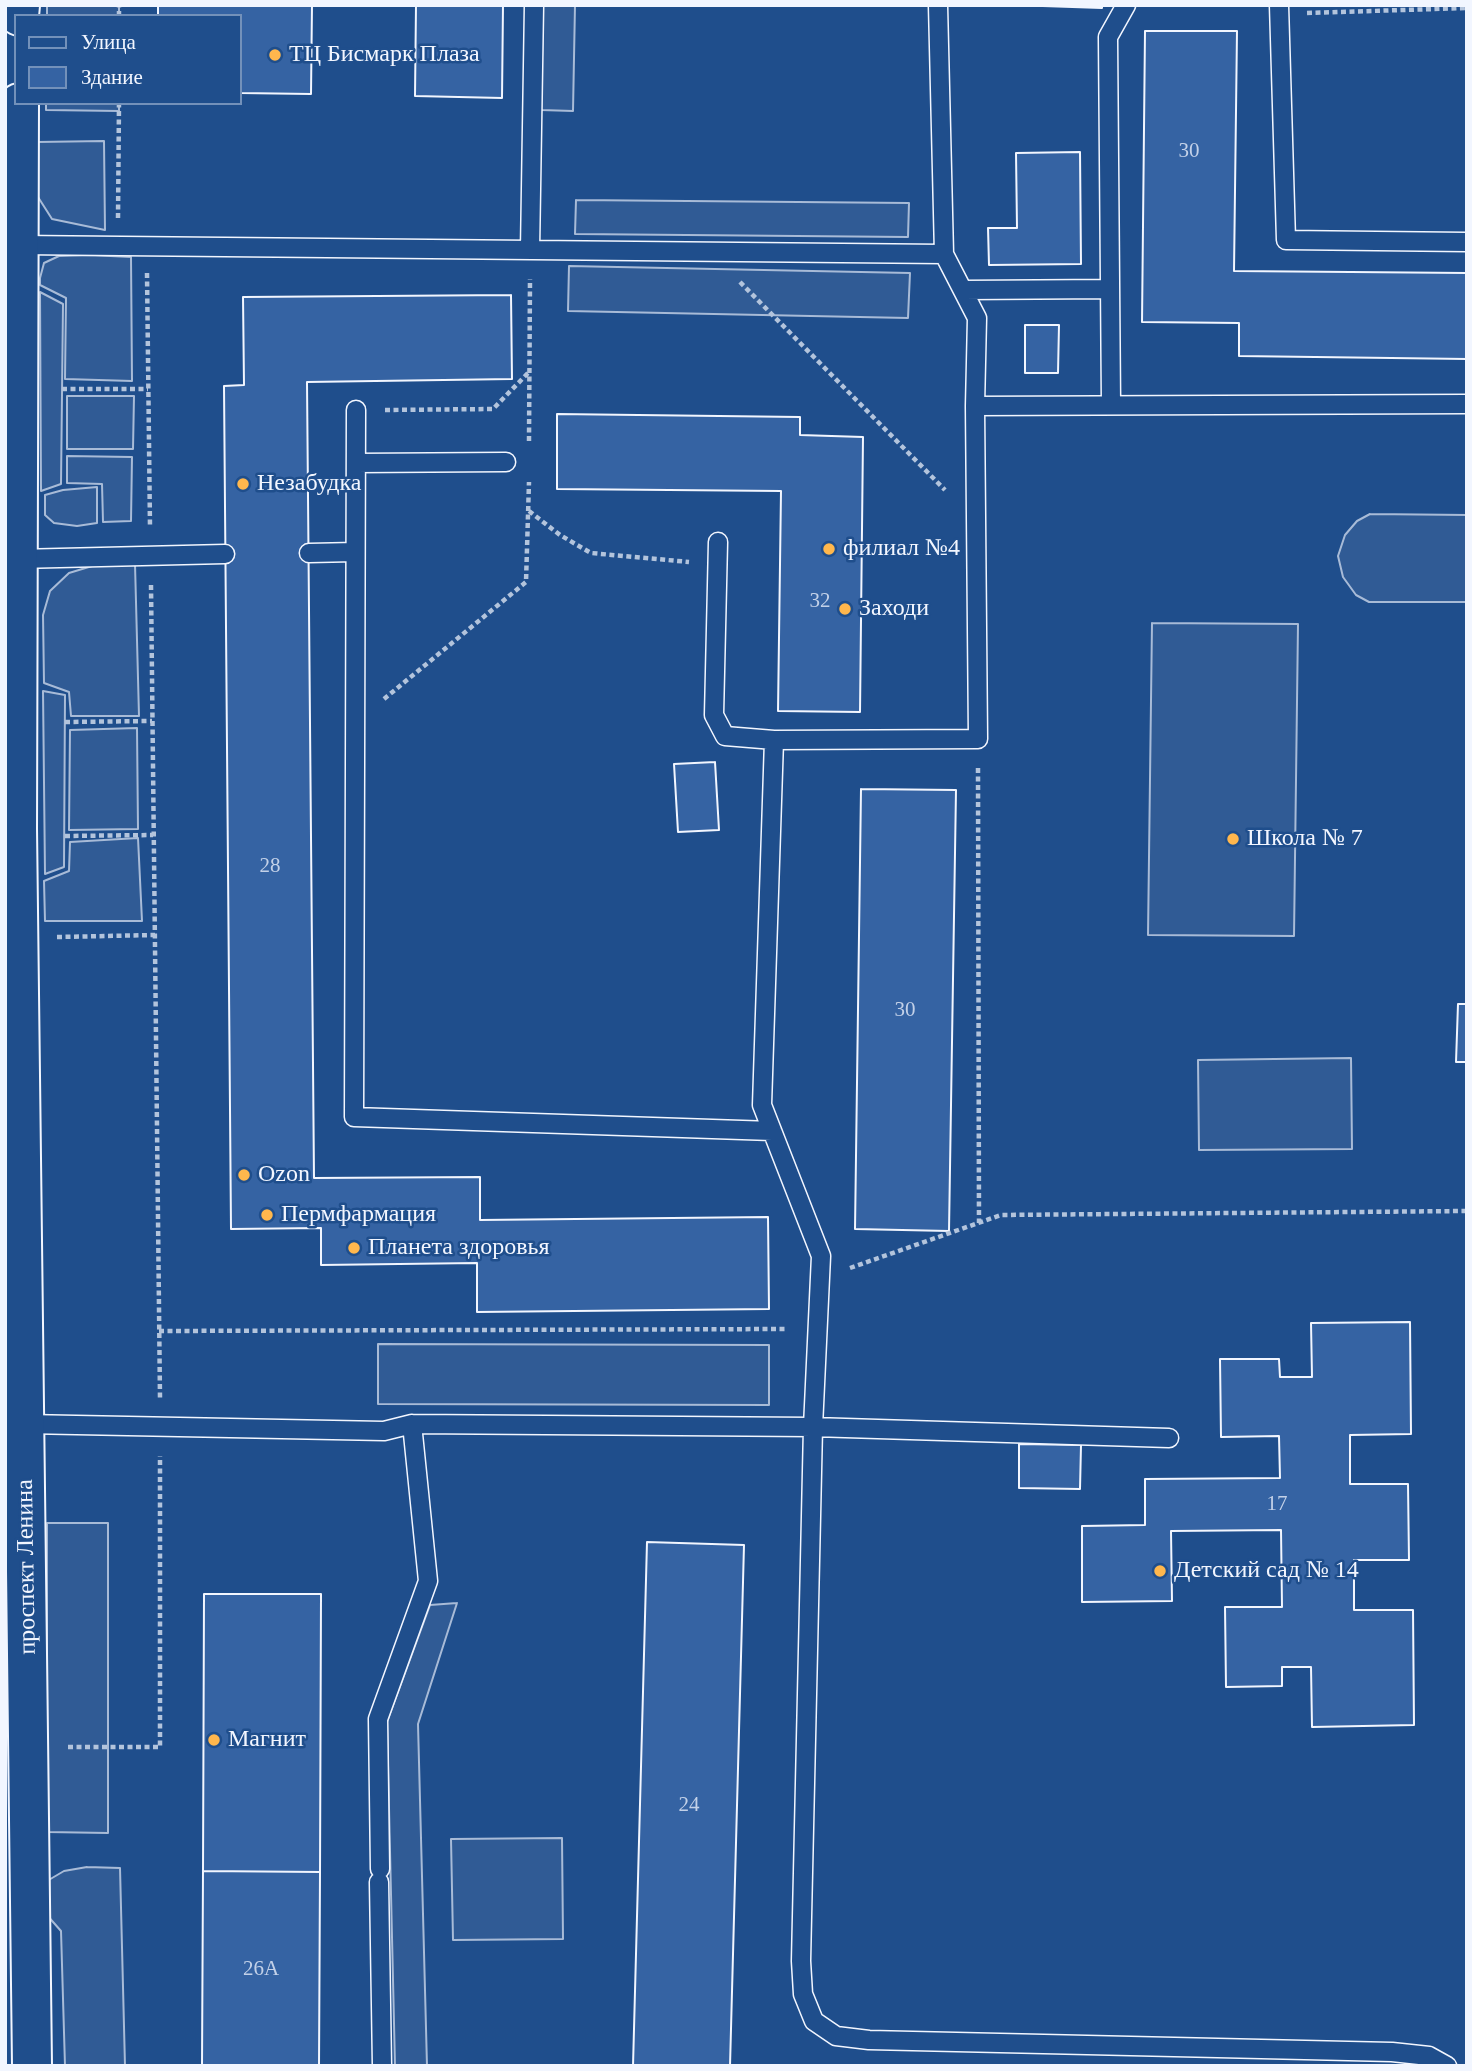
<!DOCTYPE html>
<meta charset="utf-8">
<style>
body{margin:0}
#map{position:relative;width:1472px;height:2071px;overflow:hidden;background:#1f4e8c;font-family:"Times New Roman",serif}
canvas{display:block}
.frame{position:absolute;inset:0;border:7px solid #f2f6ff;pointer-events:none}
.legend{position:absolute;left:14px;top:14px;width:228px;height:91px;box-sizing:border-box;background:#1f4e8c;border:2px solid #7391ba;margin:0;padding:9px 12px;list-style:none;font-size:21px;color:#f2f6ff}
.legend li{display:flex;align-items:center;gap:14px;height:35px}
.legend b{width:35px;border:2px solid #7391ba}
</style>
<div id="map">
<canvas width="1472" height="2071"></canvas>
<div class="frame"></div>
<ul class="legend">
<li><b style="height:9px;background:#1f4e8c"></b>Улица</li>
<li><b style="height:19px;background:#3563a3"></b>Здание</li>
</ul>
</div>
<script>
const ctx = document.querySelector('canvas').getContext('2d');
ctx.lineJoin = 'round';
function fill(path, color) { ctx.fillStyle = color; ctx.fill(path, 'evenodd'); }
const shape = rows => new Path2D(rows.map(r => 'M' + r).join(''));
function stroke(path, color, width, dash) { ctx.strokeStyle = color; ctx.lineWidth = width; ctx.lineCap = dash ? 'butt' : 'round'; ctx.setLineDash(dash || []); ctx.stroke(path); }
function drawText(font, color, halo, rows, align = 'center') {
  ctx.font = font + ' "Times New Roman",serif'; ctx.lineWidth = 5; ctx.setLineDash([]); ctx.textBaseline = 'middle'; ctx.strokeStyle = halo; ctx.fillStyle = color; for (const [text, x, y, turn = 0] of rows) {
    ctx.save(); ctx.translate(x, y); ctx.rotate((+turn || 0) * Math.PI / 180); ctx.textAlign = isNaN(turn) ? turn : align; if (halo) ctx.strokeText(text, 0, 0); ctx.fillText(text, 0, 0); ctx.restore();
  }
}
const built = shape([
 [47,5,119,5,119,16,47,16,47,5],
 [543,5,575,5,573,111,541,110,543,5],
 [46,103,119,103,119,111,46,110,46,103],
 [104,141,105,230,52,219,38,197,37,142,104,141],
 [576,200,909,203,908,237,575,234,576,200],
 [90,255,131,257,132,381,65,379,66,298,40,285,40,278,44,263,59,256,90,255],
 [569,266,910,273,908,318,568,311,569,266],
 [40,292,63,304,61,484,41,491,40,292],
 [67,396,134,396,133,449,67,449,67,396],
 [67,456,132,457,131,521,103,522,102,484,67,483,67,456],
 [97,487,97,523,77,526,54,523,45,515,45,495,63,490,97,487],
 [1370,514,1467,515,1467,602,1369,602,1356,595,1343,577,1338,556,1345,535,1357,521,1370,514],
 [102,563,135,564,139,716,71,716,69,692,44,683,43,615,50,591,69,573,102,563],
 [1152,623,1298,624,1294,936,1148,935,1152,623],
 [43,691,65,695,64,867,45,874,43,691],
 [137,728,138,829,69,830,70,730,137,728],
 [138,838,142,921,45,921,44,881,69,871,70,842,138,838],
 [1351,1058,1352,1149,1199,1150,1198,1060,1351,1058],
 [378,1344,769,1345,769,1405,378,1404,378,1344],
 [47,1523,108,1523,108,1833,47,1832,47,1523],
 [457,1603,418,1724,427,2066,395,2066,387,1722,430,1605,457,1603],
 [562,1838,563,1939,453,1940,451,1839,562,1838],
 [87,1867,120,1868,125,2066,65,2066,61,1931,46,1914,47,1881,64,1871,87,1867]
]);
fill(built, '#305b95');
stroke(built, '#a8bbd7', 2);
const building = shape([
 [158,5,312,5,311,94,240,93,240,16,158,16,158,5],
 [416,5,503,5,502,98,415,96,416,5],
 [1013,5,1102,5,1102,8,1013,5],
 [1145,31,1237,31,1234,271,1467,273,1467,359,1239,356,1239,323,1142,322,1145,31],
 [1080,152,1081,264,989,265,988,228,1017,228,1016,153,1080,152],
 [511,295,512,379,307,382,314,1178,480,1177,480,1220,768,1217,769,1309,477,1312,477,1263,321,1265,321,1228,231,1229,224,386,244,385,243,297,511,295],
 [1025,325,1059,325,1058,373,1025,373,1025,325],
 [557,414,800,417,800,435,863,437,860,712,778,711,781,491,557,489,557,414],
 [715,762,719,830,678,832,674,764,715,762],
 [861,789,956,790,949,1231,855,1229,861,789],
 [1458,1004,1467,1004,1467,1062,1456,1062,1458,1004],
 [1410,1322,1411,1434,1350,1435,1350,1484,1408,1484,1409,1560,1354,1560,1354,1610,1413,1610,1414,1725,1312,1727,1311,1667,1282,1667,1282,1686,1226,1687,1225,1607,1282,1607,1281,1530,1171,1531,1172,1601,1082,1602,1082,1526,1145,1525,1145,1479,1280,1478,1279,1436,1221,1437,1220,1359,1279,1359,1280,1377,1312,1377,1311,1323,1410,1322],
 [1019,1444,1081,1445,1080,1489,1019,1488,1019,1444],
 [647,1542,744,1545,730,2066,633,2066,647,1542],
 [204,1594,321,1594,320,1872,203,1871,204,1594],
 [203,1871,320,1872,319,2066,202,2066,203,1871]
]);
fill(building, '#3563a3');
stroke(building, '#f2f6ff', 2);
const lane = shape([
 [938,5,944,254,977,318,975,406,978,739,774,740,762,1105,821,1256,813,1427,801,1961,803,1994,814,2021,836,2036,869,2040,1392,2052,1429,2056,1447,2066],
 [1279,5,1286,240,1467,242],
 [19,245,944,254],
 [530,250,534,5],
 [964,290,1110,289],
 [1111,405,1108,37,1126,5],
 [975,406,1467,404],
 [356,410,354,1117,772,1131],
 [356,463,506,462],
 [718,542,714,715,725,736,774,740],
 [309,553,355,552],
 [18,559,225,554],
 [25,1424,384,1431,412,1424,813,1427,1169,1438],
 [380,1869,378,1719,428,1581,412,1424],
 [379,1882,382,2066]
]);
const secondary = shape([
 [19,16,20,5],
 [19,103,17,828,32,2066]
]);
stroke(lane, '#f2f6ff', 21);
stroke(secondary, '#f2f6ff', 42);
stroke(shape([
 [1307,13,1467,8],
 [119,16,119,5],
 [118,218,119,103],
 [147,273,150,527],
 [740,282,945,490],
 [62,389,148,389],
 [385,410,493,409,529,372],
 [529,441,530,279],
 [529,511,560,535,591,553,689,562],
 [151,585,160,1398],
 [384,699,526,582,529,482],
 [65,722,152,721],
 [978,768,979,1223],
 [65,836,153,835],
 [57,937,155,935],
 [850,1268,1001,1215,1467,1211],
 [159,1331,788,1329],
 [68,1747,160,1747,160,1456]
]), '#b3c4dc', 4.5, [5, 3.5]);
stroke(lane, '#1f4e8c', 18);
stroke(secondary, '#1f4e8c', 38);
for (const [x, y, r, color] of [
 [275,55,7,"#ffb74d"],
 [243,484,7,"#ffb74d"],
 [829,549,7,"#ffb74d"],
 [845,609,7,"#ffb74d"],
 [1233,839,7,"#ffb74d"],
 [244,1175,7,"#ffb74d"],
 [267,1215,7,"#ffb74d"],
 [354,1248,7,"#ffb74d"],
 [1160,1571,7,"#ffb74d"],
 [214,1740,7,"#ffb74d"]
]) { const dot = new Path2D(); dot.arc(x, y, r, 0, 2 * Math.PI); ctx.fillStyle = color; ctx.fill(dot); stroke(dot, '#1f4e8c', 2.5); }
drawText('21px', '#c3d1e8', null, [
 ["30",1189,151],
 ["32",820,601],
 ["28",270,866],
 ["30",905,1010],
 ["17",1277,1504],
 ["24",689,1805],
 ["26А",261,1969]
]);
drawText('24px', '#f2f6ff', '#1f4e8c', [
 ["ТЦ Бисмарк Плаза",289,55],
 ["Незабудка",257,484],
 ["филиал №4",843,549],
 ["Заходи",859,609],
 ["Школа № 7",1247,839],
 ["Ozon",258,1175],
 ["Пермфармация",281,1215],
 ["Планета здоровья",368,1248],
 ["Детский сад № 14",1174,1571],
 ["Магнит",228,1740]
], 'left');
drawText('24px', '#f2f6ff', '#1f4e8c', [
 ["проспект Ленина",27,1567,-91]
]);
</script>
